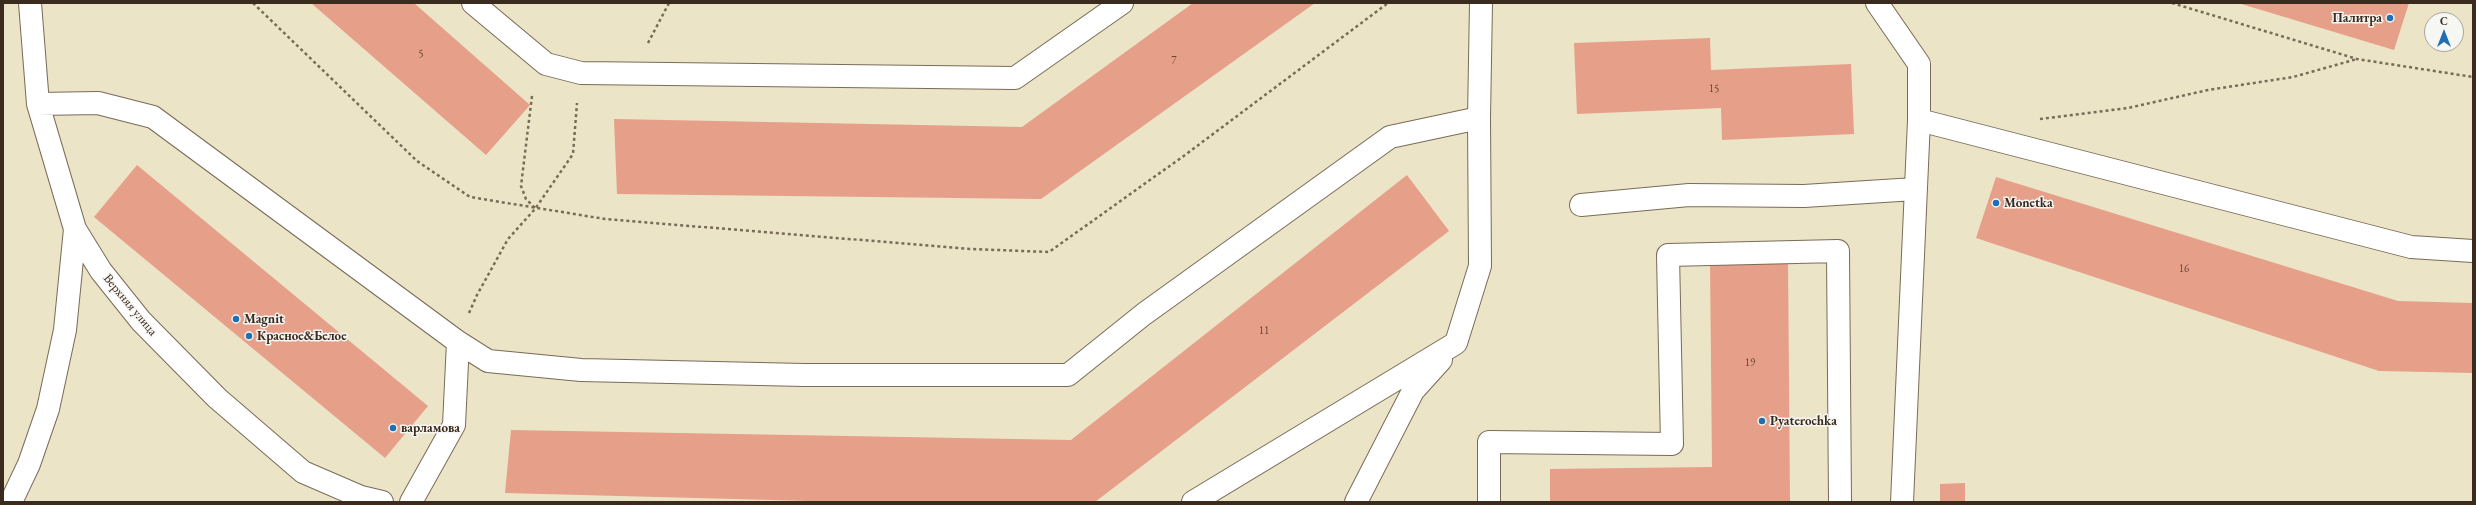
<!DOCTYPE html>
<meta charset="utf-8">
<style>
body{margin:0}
#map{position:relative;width:2476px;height:505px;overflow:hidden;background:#ece4c6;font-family:"EB Garamond",serif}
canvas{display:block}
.frame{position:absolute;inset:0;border:4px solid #3b2a1e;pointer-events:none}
.north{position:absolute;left:2424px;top:12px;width:40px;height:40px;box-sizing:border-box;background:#f6f6f2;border:1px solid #aba49d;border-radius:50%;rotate:0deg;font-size:11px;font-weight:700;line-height:16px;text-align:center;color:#3b2a1e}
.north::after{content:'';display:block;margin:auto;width:14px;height:18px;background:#1f6fb2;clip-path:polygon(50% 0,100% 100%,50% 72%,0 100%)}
</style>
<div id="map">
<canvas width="2476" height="505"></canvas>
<div class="frame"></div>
<div class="north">С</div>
</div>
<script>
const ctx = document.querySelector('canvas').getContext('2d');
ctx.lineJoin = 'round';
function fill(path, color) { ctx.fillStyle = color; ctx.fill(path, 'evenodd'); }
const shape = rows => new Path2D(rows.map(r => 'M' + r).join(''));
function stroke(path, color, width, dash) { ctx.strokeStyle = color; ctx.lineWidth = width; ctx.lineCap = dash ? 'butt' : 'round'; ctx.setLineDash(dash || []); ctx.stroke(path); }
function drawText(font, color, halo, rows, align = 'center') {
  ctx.font = font + ' "EB Garamond",serif'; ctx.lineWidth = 3; ctx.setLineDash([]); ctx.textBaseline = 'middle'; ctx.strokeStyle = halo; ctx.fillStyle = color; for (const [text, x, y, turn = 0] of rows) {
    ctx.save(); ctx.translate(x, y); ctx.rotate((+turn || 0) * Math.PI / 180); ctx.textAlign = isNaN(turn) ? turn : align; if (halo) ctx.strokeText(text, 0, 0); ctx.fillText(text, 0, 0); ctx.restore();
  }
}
fill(shape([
 [311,3,414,3,530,105,486,155],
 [1193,3,1315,3,1041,199,617,194,614,119,1022,127],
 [2238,3,2409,3,2394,50],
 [1710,38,1711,70,1851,64,1854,134,1722,140,1721,108,1577,114,1574,43],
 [137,165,428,406,385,458,94,217],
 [1407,175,1449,231,1095,502,848,502,505,493,511,430,1071,440],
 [1996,177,2398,301,2473,303,2473,373,2379,371,1976,238],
 [1710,259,1788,259,1790,502,1550,502,1550,469,1712,467],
 [1965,483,1965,502,1940,502,1940,484]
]), '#e69f88');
const minor = shape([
 [30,3,38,104,75,229,101,271,141,321,217,398,303,472,361,497,382,502],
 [473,3,546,64,581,73,1015,78,1122,3],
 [1877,3,1919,64,1919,120,1902,502],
 [38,104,98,103,153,117,458,342,488,361,581,370,804,375,1068,375,1144,314,1390,137,1479,118],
 [1919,120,2411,247,2473,251],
 [1581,205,1689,195,1804,196,1915,189],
 [11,502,29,464,48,409,65,330,75,229],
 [411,502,454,425,458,342],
 [1193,502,1456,343,1480,266,1479,118,1481,3],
 [1356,502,1413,391,1441,360],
 [1489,502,1489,442,1672,444,1668,255,1838,251,1840,502]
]);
stroke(minor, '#796b59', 24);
stroke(shape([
 [253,3,417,161,470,197,605,219,971,249,1049,252,1185,155,1388,3],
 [2172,3,2357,59,2473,77],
 [648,43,669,3],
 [532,96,521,186,526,199,535,208],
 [2040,119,2128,108,2208,90,2293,77,2357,59],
 [469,313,477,295,508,239,535,209,573,154,577,103]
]), '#796b59', 2.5, [3, 3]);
stroke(minor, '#fff', 22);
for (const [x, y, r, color] of [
 [2390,18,4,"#1f6fb2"],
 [1996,203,4,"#1f6fb2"],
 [236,319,4,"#1f6fb2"],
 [249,336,4,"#1f6fb2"],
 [1762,421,4,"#1f6fb2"],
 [393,428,4,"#1f6fb2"]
]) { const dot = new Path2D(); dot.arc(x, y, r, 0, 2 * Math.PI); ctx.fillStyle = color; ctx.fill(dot); stroke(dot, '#f6f6f2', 1.5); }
drawText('11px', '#664738', null, [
 ["5",421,54],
 ["7",1174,61],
 ["15",1714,89],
 ["16",2184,269],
 ["11",1264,331],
 ["19",1750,363]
]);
drawText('bold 13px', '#3b2a1e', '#f6f6f2', [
 ["Палитра",2382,18,"right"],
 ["Monetka",2004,203],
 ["Magnit",244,319],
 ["Красное&Белое",257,336],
 ["Pyaterochka",1770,421],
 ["варламова",401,428]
], 'left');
drawText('13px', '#3b2a1e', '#f6f6f2', [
 ["Верхняя улица",130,305,50]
]);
</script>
